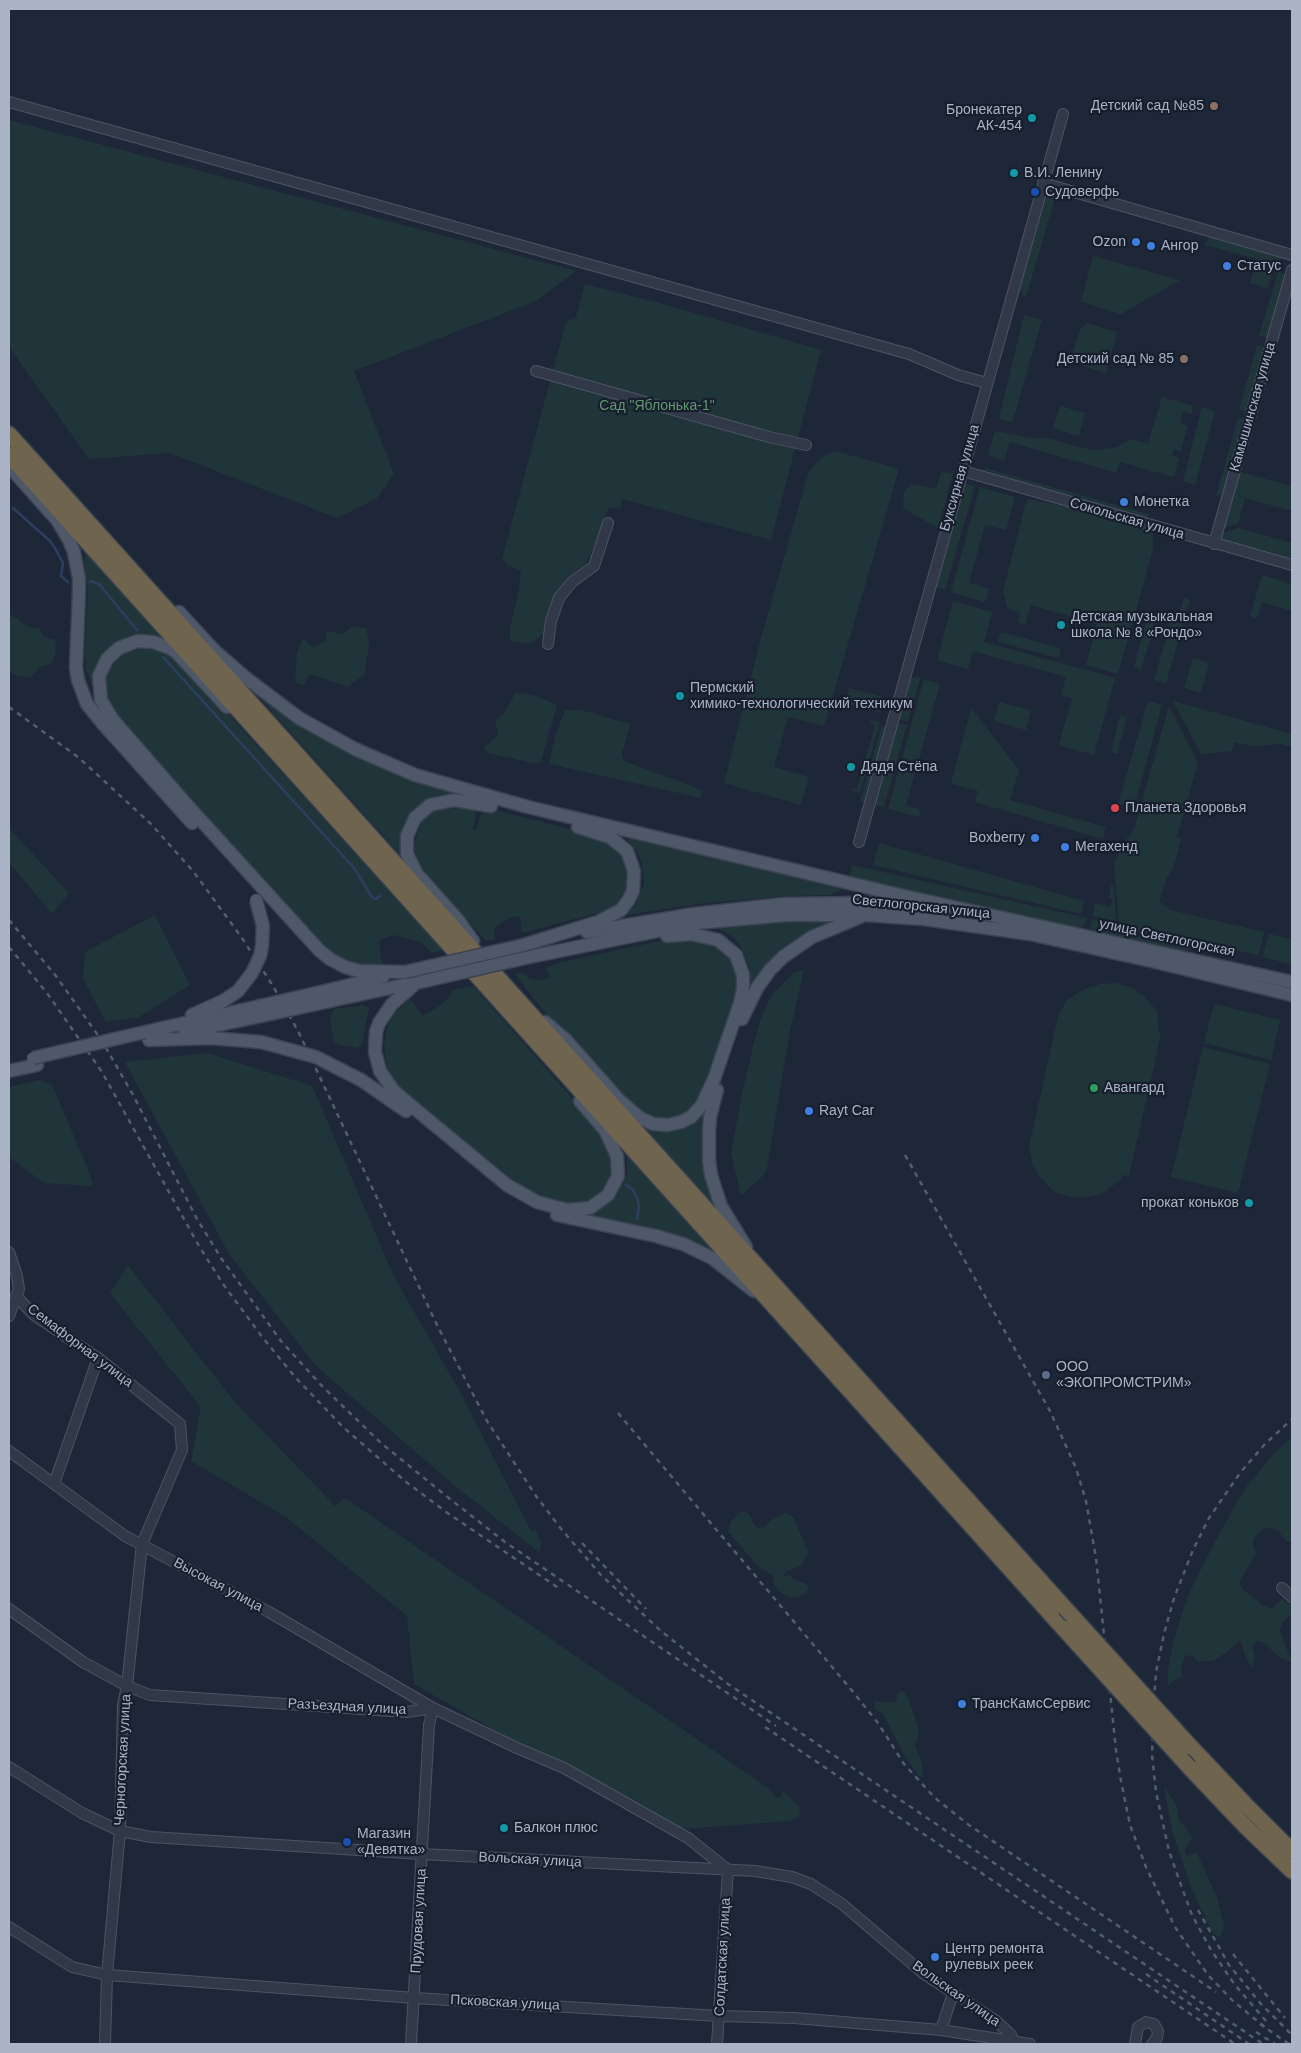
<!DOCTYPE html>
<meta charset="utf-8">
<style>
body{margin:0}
#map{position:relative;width:1301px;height:2053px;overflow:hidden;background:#1e2738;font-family:Arial,sans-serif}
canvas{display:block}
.frame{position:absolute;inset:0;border:10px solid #abb4c6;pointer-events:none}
</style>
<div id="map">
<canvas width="1301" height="2053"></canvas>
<div class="frame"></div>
</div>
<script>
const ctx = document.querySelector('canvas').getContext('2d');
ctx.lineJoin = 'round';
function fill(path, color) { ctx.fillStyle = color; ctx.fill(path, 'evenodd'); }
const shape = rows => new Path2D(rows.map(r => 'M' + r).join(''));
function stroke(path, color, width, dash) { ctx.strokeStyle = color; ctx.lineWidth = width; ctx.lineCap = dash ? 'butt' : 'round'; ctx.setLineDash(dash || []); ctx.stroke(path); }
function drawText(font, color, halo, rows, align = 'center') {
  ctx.font = font + ' Arial,sans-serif'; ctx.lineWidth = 4.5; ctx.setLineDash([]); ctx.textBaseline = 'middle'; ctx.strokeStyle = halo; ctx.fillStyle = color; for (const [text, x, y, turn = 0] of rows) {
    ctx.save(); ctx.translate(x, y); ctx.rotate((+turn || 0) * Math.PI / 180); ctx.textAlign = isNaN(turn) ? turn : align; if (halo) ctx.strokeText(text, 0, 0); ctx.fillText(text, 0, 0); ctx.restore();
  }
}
fill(shape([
 [9,120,576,271,536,301,354,371,394,474,377,498,337,518,170,453,89,459,9,347],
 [1052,191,1057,191,1026,297,1022,294,1019,287,1045,195],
 [1209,237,1281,257,1278,265,1205,245],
 [1093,256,1180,280,1121,314,1081,302],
 [1255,266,1273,271,1268,288,1250,283],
 [1278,272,1285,274,1267,338,1259,336],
 [585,284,663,304,821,350,771,540,622,499,620,509,609,507,590,556,583,566,568,576,556,596,546,632,529,644,510,641,510,628,519,590,521,570,508,566,502,559,566,322,573,318,575,320],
 [1024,315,1042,320,1012,423,999,419],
 [1087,323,1117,332,1106,373,1070,362,1079,331],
 [1257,345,1264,347,1247,412,1239,410],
 [1162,397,1193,406,1192,414,1183,411,1180,423,1188,426,1181,451,1174,449,1172,455,1179,458,1174,477,1120,462,1116,473,1010,442,1004,461,988,455,995,431,1032,438,1052,439,1082,448,1099,450,1117,447,1131,439,1148,444],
 [1060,406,1085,413,1079,436,1053,428],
 [1202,407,1215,411,1195,485,1183,481],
 [1238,418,1245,420,1223,494,1216,496],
 [835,451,899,469,824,726,788,717,774,767,809,777,801,805,724,783,760,642,808,474,819,459],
 [985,468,1148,514,1147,519,984,472],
 [941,472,953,473,938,528,903,508,904,492,911,484,936,489],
 [1240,472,1292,486,1292,511,1245,498,1238,524,1222,528],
 [964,483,975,486,945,590,937,587,936,580],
 [980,487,1015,497,1006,530,985,525,969,583,989,589,985,602,951,592],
 [1027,499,1075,508,1146,527,1153,533,1153,549,1118,674,1086,665,1097,624,1031,605,1025,625,1018,622,1020,613,1008,609,1003,591],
 [1239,528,1292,543,1292,560,1225,541,1222,539,1221,533],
 [88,553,164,638,148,634,137,635,116,643,94,692,86,669,85,656,88,591,84,558],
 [1262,575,1292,584,1292,611,1262,602,1257,618,1250,616],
 [1184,598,1190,600,1166,683,1154,680,1171,621,1177,622],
 [953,601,992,612,984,642,1115,678,1094,755,1059,745,1072,698,1061,695,1066,677,973,651,968,669,937,660],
 [9,613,28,627,39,628,45,638,55,640,56,647,54,660,50,664,40,667,30,678,17,676,9,671],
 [1148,614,1157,616,1141,670,1134,667],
 [353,626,366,628,369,643,365,673,348,687,310,674,304,685,295,682,297,652,303,639,313,647,325,642,327,631,342,634],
 [1001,632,1061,648,1059,658,998,642],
 [130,647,156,648,177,658,443,950,432,953,421,942,394,935,380,940,380,956,385,966,357,965,332,955,298,919,182,788,115,717,103,689,107,666,122,651],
 [1193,658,1209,663,1201,693,1184,688],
 [914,677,920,678,908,722,898,719,910,679],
 [243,679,299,721,460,793,436,797,422,806,406,861],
 [924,679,940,684,906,805,921,810,919,817,888,809],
 [849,688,884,697,880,713,845,703],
 [516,692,536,696,557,705,541,761,537,764,487,753,484,747,498,736,495,720,503,715],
 [1148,701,1162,705,1134,808,1118,804],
 [1173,701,1292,734,1292,747,1280,744,1251,746,1235,742,1232,751,1201,754],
 [999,702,1031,710,1026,730,994,721],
 [1169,706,1198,763,1177,837,1181,839,1173,869,1167,877,1159,901,1170,910,1264,932,1259,954,1257,955,1167,934,1136,932,1119,926,1114,863,1124,842,1134,830],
 [971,708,1019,770,1010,800,1106,827,1103,839,975,802,978,791,951,784],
 [565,710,581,710,630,724,622,753,624,761,702,790,701,798,549,764,555,737],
 [1120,715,1127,718,1117,754,1111,752],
 [871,720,880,722,860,793,851,790,852,788,857,789,875,725,871,723],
 [897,723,907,725,884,807,874,805],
 [882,725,886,726,864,803,860,802],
 [452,804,472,806,476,814,473,830,476,830,481,814,491,809,597,836,627,855,630,894,619,904,601,912,522,933,520,916,509,918,496,927,494,932,495,939,486,941,444,895,425,872,417,859,414,846,421,823,425,816,433,810],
 [9,828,69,893,52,914,9,862],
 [633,836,841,887,840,891,831,895,784,896,696,904,628,915,627,913,635,906,644,884,642,862,637,851,628,841,629,837],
 [879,843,1084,901,1081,914,873,865],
 [852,865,1087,918,1083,927,1079,928,849,877],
 [1111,885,1114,886,1116,921,1093,916,1095,903,1110,907,1113,899,1109,898],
 [155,915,190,985,139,1017,106,1022,83,979,85,952],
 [831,919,833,923,752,987,749,965,740,945,732,936,714,927],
 [1092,919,1136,935,1170,938,1204,946,1204,948,1182,951,1091,930,1090,927],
 [1269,934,1292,939,1292,965,1264,957,1263,955],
 [683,936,714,940,736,960,739,984,737,999,701,1099,686,1115,663,1121,646,1116,617,1092,541,1008,515,974,522,973,531,979,543,980,550,978,546,968,562,962],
 [804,970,790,1031,766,1173,741,1196,731,1153,743,1090,754,1043,762,1015,772,995,793,973],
 [1116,983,1130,987,1144,996,1157,1011,1159,1033,1161,1034,1129,1176,1123,1175,1119,1181,1101,1194,1081,1198,1067,1196,1053,1191,1042,1179,1033,1166,1029,1147,1058,1016,1066,1001,1084,989,1101,984],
 [473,986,602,1132,616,1170,597,1201,574,1206,542,1199,528,1191,431,1115,403,1090,395,1081,387,1067,384,1045,387,1028,393,1015,410,999,423,1016,438,1007,451,995,453,990],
 [1214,1004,1280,1020,1271,1060,1204,1043],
 [363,1005,369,1008,362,1044,357,1048,338,1045,334,1041,330,1021,332,1012,334,1009],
 [1203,1047,1270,1064,1238,1193,1171,1177],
 [207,1053,312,1086,393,1275,460,1392,531,1531,536,1530,541,1542,540,1553,449,1481,315,1365,228,1252,125,1062],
 [40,1080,52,1085,90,1174,93,1186,44,1183,9,1157,9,1087],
 [704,1112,707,1113,708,1187,712,1203,711,1205,645,1131,646,1128,663,1131,677,1129,686,1126],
 [627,1152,715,1247,712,1251,677,1236,587,1215,608,1203,624,1183,627,1174],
 [128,1265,233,1400,335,1506,345,1498,771,1790,776,1798,780,1798,783,1791,799,1806,800,1815,790,1821,669,1830,414,1684,407,1616,286,1517,191,1461,201,1407,110,1293],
 [1292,1437,1292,1539,1290,1542,1287,1542,1278,1531,1271,1528,1265,1528,1260,1531,1254,1538,1253,1544,1256,1553,1254,1557,1239,1582,1243,1590,1264,1606,1271,1609,1282,1599,1292,1605,1292,1614,1283,1622,1280,1631,1292,1662,1280,1658,1264,1643,1257,1641,1252,1645,1255,1657,1252,1668,1245,1656,1241,1640,1228,1651,1213,1661,1197,1661,1193,1655,1185,1656,1181,1668,1182,1677,1174,1680,1168,1686,1168,1670,1173,1643,1187,1598,1199,1573,1220,1532,1247,1486,1277,1450],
 [742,1511,749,1514,754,1524,758,1528,763,1528,772,1520,782,1514,787,1513,794,1518,808,1552,803,1563,798,1567,786,1571,782,1577,788,1575,798,1582,805,1583,809,1588,807,1592,801,1596,791,1598,781,1593,775,1586,773,1576,760,1568,728,1532,731,1521],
 [902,1691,906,1693,918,1726,919,1733,915,1745,922,1764,923,1777,919,1776,906,1758,883,1714,875,1709,875,1701,894,1703,897,1700,897,1694],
 [1164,1786,1177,1806,1178,1819,1191,1835,1192,1839,1185,1849,1185,1853,1187,1856,1197,1853,1217,1898,1224,1925,1221,1936,1218,1938,1211,1930,1191,1887,1172,1830]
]), '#203539');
stroke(shape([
 [13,508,50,541,55,548,63,563,61,576,68,582],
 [90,581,99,584,137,630],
 [163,657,354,868,372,897,376,899,380,896],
 [626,1185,632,1189,637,1197,639,1206,637,1219]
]), '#2d3f5f', 2.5);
const minor = shape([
 [9,102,909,354,958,375,987,383],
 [1043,183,1292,255],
 [536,371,769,437,806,445],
 [963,471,1292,565],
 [1214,544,1292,270],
 [548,644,551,621,559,598,572,582,594,566,608,523],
 [859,842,1063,114],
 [9,1252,17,1276,19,1289,9,1316],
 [16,1296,34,1315,98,1358,180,1424,182,1450,142,1544,127,1686,123,1705,120,1831,107,1975,105,2044],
 [9,1451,125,1536,269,1612,433,1708,517,1748,564,1768,688,1838,728,1870,717,2044],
 [54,1484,98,1358],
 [1282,1588,1292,1597],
 [9,1609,83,1662,127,1686,150,1695,407,1712,433,1708],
 [9,1767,82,1813,120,1831,151,1837,422,1854,755,1871,792,1877,811,1884,842,1904,924,1974,995,2020,1011,2035,1015,2044],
 [9,1927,72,1967,107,1975,415,1998,719,2016,794,2018,941,2030,1030,2044],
 [941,2030,953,1993],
 [411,2044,429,1725,433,1708],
 [1135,2044,1138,2027,1146,2022,1154,2024,1158,2031,1157,2038,1152,2044]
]);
const major = shape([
 [9,466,57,520,69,540,74,552,79,579,79,592,76,668,78,680,87,704,103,724,192,823],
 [179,612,216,652,246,678,299,718,355,749,415,775,528,807,904,896,1292,982],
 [227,707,177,653,170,648,153,642,138,641,119,648,107,659,99,676,101,700,113,720,188,806,319,950,330,959,345,967,359,971,405,972],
 [587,932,694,914,784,904,863,903,922,907],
 [473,941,458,920,417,874,407,854,407,836,415,818,430,805,454,800,491,806],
 [524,945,598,922,621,910,628,901,633,891,634,871,627,851,610,837,578,827],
 [534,956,696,923,786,915,865,915,924,919,1030,934,1156,962,1292,995],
 [416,983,392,1004,379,1023,376,1032,375,1052,380,1071,393,1090,408,1103,507,1185,537,1202,567,1210,590,1208,608,1195,618,1176,617,1156,605,1130,580,1101],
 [325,991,383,977],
 [330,1001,413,983],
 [192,1015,223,1001,238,991],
 [742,1019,757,988,770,970,783,957,812,937,860,917],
 [545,1022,566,1040,619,1100,640,1118,653,1124,668,1125,681,1122,691,1117,702,1105,714,1079,740,1003,743,989,743,975,736,955,718,940,691,934,667,936],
 [145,1032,247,1009],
 [185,1032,252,1018],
 [149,1040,210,1038,261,1042],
 [9,1071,37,1065],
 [361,1080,406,1111],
 [717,1090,710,1117,709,1131,709,1160,711,1175,721,1206,746,1247],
 [557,1215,656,1236,683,1244,712,1258,754,1291]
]);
const highway = shape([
 [9,434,1065,1608],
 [9,455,1063,1628],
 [1191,1747,1245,1804,1292,1851],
 [1189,1767,1246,1827,1292,1871]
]);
stroke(minor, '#4c5464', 12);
stroke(major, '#3b4352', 15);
stroke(highway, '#394150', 18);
stroke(minor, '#313948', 10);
stroke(major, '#4f5869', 12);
stroke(highway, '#6f644e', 15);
stroke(shape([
 [9,707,78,757,151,824,193,871,242,938,273,986,299,1033,438,1327,487,1421,536,1496,562,1530,601,1575,661,1631,728,1684,1263,2044],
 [9,920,56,976,102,1041,133,1095,197,1219,221,1258,281,1341,321,1385,381,1443,450,1499,505,1542,776,1726],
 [9,947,47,993,102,1072,199,1246,223,1284,263,1338,295,1377,343,1427,406,1482,446,1512,560,1589],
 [905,1155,1050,1411,1076,1468,1086,1501,1096,1558,1116,1750,1121,1781,1130,1825,1146,1867,1175,1927,1208,1975,1233,2001,1266,2028],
 [618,1413,849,1687,878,1723,904,1764,935,1798,969,1825,1216,1992],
 [582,1543,646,1609],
 [765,1727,1235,2044],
 [1198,1910,1229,1965,1261,2004,1292,2035],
 [1233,1954,1285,2018],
 [1146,1974,1249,2044],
 [1266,2021,1235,1985,1211,1950,1192,1915,1182,1888,1169,1851,1156,1792,1152,1755,1153,1714,1156,1672,1164,1634,1174,1598,1193,1550,1209,1518,1240,1473,1264,1445,1292,1419],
 [1260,2024,1289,2044],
 [1256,2032,1275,2044]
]), '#535d70', 2.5, [5, 5]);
const majorBridge = shape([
 [405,972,524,945],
 [416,983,534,956],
 [238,991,252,973,260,956,262,946,263,926,256,900],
 [247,1009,325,991],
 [252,1018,330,1001],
 [261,1042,316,1057,361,1080],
 [33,1058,145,1032]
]);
const highwayBridge = shape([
 [1065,1608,1191,1747],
 [1063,1628,1189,1767]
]);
stroke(majorBridge, '#3b4352', 15, []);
stroke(highwayBridge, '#394150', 18, []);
stroke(majorBridge, '#4f5869', 12);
stroke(highwayBridge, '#6f644e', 15);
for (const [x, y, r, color] of [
 [1214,106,5,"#8d6e63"],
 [1032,118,5,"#0f9aa8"],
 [1014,173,5,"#0f9aa8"],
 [1035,192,5,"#1a4fb4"],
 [1136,242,5,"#3f7fe0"],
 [1151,246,5,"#3f7fe0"],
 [1227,266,5,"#3f7fe0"],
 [1184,359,5,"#8d6e63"],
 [1124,502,5,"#3f7fe0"],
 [1061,625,5,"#0f9aa8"],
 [680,696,5,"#0f9aa8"],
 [851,767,5,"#0f9aa8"],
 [1115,808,5,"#e0444e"],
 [1035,838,5,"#3f7fe0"],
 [1065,847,5,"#3f7fe0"],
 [1094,1088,5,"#2e9e5b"],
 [809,1111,5,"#3f7fe0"],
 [1249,1203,5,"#0f9aa8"],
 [1046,1375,5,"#5c6f8a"],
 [962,1704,5,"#3f7fe0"],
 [504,1828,5,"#0f9aa8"],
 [347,1842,5,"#1a4fb4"],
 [935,1957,5,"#3f7fe0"]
]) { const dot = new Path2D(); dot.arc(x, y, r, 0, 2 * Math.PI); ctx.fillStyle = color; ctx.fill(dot); stroke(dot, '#171f2d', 2); }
drawText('14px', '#abb4c6', '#171f2d', [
 ["Детский сад №85",1204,106,"right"],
 ["Бронекатер",1022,110,"right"],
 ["АК-454",1022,126,"right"],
 ["В.И. Ленину",1024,173],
 ["Судоверфь",1045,192],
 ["Ozon",1126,242,"right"],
 ["Ангор",1161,246],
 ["Статус",1237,266],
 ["Детский сад № 85",1174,359,"right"],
 ["Монетка",1134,502],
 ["Детская музыкальная",1071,617],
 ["школа № 8 «Рондо»",1071,633],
 ["Пермский",690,688],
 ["химико-технологический техникум",690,704],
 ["Дядя Стёпа",861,767],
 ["Планета Здоровья",1125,808],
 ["Boxberry",1025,838,"right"],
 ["Мегахенд",1075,847],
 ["Авангард",1104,1088],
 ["Rayt Car",819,1111],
 ["прокат коньков",1239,1203,"right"],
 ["ООО",1056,1367],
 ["«ЭКОПРОМСТРИМ»",1056,1383],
 ["ТрансКамсСервис",972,1704],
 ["Балкон плюс",514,1828],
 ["Магазин",357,1834],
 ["«Девятка»",357,1850],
 ["Центр ремонта",945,1949],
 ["рулевых реек",945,1965]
], 'left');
drawText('14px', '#619771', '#171f2d', [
 ["Сад \"Яблонька-1\"",657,406]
]);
drawText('14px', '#abb4c6', '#171f2d', [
 ["Камышинская улица",1253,407,-74],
 ["Буксирная улица",960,478,-74],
 ["Сокольская улица",1127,519,16],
 ["Светлогорская улица",921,907,6],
 ["улица Светлогорская",1167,938,12],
 ["Семафорная улица",80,1346,37],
 ["Высокая улица",218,1585,28],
 ["Разъездная улица",347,1707,3],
 ["Черногорская улица",123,1760,-87],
 ["Вольская улица",530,1860,3],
 ["Прудовая улица",419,1921,-87],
 ["Солдатская улица",723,1957,-87],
 ["Вольская улица",956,1994,35],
 ["Псковская улица",505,2003,3]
]);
</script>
